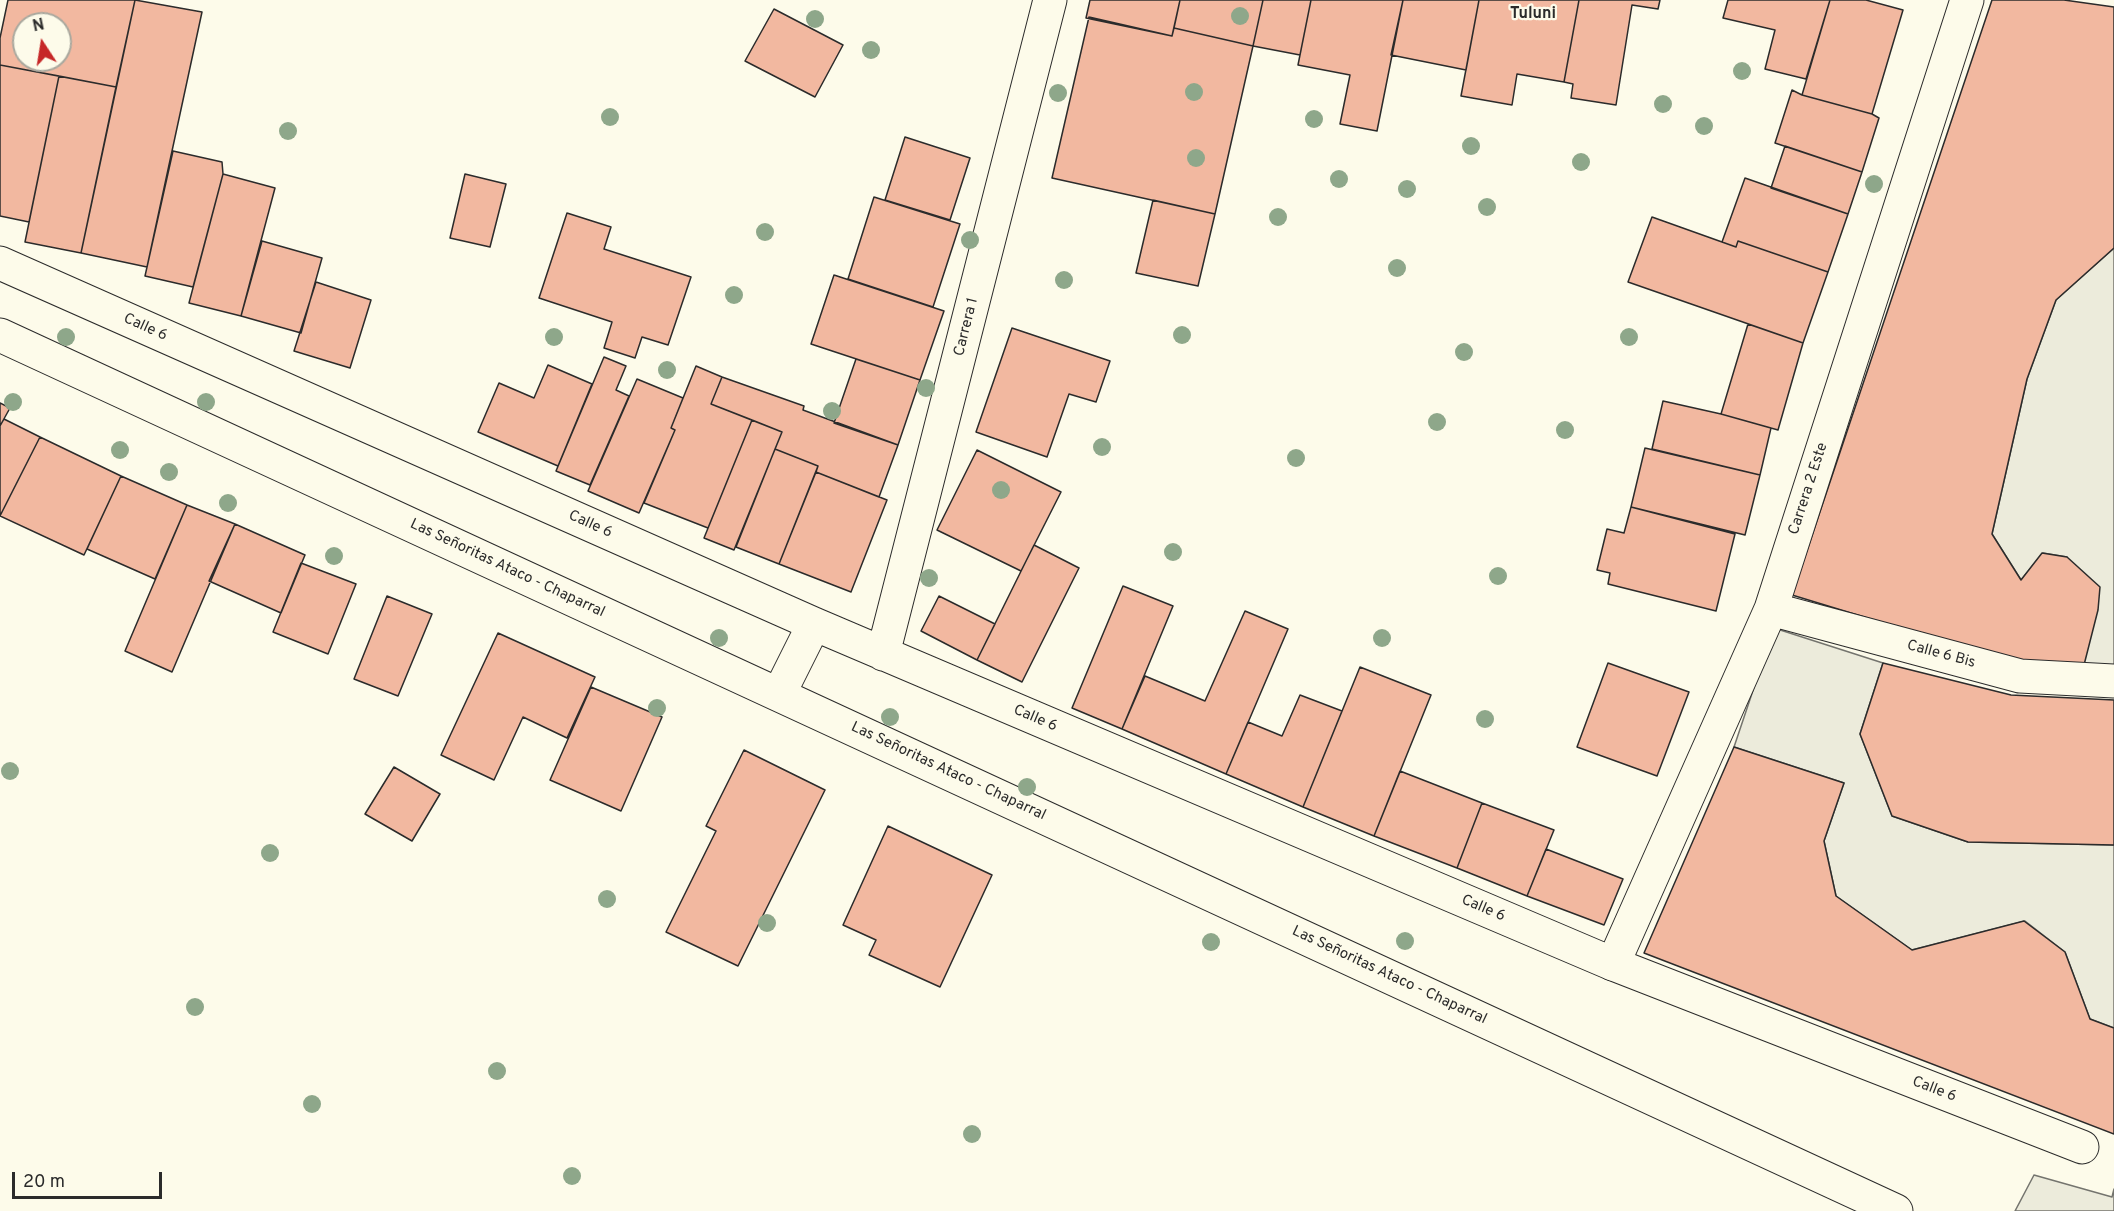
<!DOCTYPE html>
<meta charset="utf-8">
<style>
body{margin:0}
#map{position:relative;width:2114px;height:1211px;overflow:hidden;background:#fdfbea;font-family:Overpass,sans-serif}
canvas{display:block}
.north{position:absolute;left:12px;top:12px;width:60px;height:60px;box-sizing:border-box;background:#fdfbea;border:2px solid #a9a89e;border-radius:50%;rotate:348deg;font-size:16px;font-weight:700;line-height:24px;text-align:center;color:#2b2b2b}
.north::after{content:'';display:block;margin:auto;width:21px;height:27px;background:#c62828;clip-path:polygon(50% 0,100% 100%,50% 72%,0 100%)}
.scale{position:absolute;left:12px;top:1172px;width:150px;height:27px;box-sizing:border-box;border:3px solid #2b2b2b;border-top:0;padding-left:8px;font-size:18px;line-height:21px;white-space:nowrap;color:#2b2b2b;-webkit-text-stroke:4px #fdfbea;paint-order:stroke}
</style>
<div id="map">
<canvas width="2114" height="1211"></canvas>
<div class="north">N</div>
<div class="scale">20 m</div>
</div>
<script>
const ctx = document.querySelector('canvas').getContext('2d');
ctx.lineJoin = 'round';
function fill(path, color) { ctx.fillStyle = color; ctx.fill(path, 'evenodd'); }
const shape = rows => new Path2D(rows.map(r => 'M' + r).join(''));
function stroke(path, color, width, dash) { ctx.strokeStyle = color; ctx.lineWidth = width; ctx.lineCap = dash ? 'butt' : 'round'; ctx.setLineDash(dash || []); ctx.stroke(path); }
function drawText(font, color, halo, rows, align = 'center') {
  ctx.font = font + ' Overpass,sans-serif'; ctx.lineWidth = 4.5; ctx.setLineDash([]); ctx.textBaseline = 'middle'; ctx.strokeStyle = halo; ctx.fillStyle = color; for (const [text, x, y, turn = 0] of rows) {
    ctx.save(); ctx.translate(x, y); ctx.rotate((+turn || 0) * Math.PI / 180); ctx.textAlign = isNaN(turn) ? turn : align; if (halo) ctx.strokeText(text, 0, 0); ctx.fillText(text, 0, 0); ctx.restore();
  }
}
const green = shape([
 [2114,248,2114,666,2084,665,2067,557,2043,553,2021,580,1992,534,2027,379,2056,300,2114,248],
 [1774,628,1883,663,1860,734,1892,816,1968,842,2114,845,2114,1028,2090,1019,2065,952,2025,921,1912,950,1836,896,1824,841,1844,783,1734,747,1774,628],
 [2034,1175,2112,1197,2114,1189,2114,1211,2015,1211,2034,1175]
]);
fill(green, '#ecebdb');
stroke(green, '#74746e', 1.5);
const building = shape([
 [8,0,135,0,116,87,0,65,0,38,8,0],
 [24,24,60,24,60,60,24,60,24,24],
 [135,0,202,12,147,267,81,253,135,0],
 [1090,0,1180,0,1172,36,1086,18,1090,0],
 [1180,0,1263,0,1253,46,1174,28,1180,0],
 [1263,0,1311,0,1300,55,1253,46,1263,0],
 [1311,0,1403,0,1377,131,1340,124,1350,75,1298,65,1311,0],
 [1403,0,1479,0,1466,70,1391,55,1403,0],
 [1479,0,1579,0,1564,82,1517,74,1512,105,1461,96,1479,0],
 [1579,0,1660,0,1658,9,1632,5,1616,105,1571,98,1573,84,1564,82,1579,0],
 [1728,0,1830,0,1806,79,1765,69,1775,30,1723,18,1728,0],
 [1830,0,1866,0,1903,10,1872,114,1802,95,1830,0],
 [1992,0,2064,0,2114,7,2114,248,2056,300,2027,379,1992,534,2021,580,2042,553,2067,557,2100,587,2098,610,2084,665,2015,663,1792,595,1992,0],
 [774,9,843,45,815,97,745,61,774,9],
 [1089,17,1172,36,1174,28,1253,46,1215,214,1052,178,1089,17],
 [0,65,59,76,29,222,0,216,0,65],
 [59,76,116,87,81,253,25,242,59,76],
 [1792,90,1802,95,1872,114,1879,118,1862,172,1775,143,1792,90],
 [905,137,970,158,950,220,885,200,905,137],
 [1785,146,1862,172,1848,214,1771,188,1785,146],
 [173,151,222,162,223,174,193,287,145,276,173,151],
 [223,174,275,188,241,316,189,303,223,174],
 [465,174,506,184,490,247,450,238,465,174],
 [1745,178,1848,214,1828,272,1738,241,1736,247,1722,242,1745,178],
 [874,197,960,224,933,307,848,279,874,197],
 [1153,200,1215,214,1198,286,1136,273,1153,200],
 [567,213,611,227,604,249,691,277,668,345,642,337,635,358,604,348,612,322,539,298,567,213],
 [1652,217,1736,247,1738,241,1828,272,1803,343,1628,282,1652,217],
 [262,241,322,258,301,333,241,316,262,241],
 [834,275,944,311,920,380,811,344,834,275],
 [316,282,371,300,350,368,294,351,316,282],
 [1748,324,1803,343,1778,430,1721,414,1748,324],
 [1012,328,1110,361,1096,402,1069,394,1047,457,976,432,1012,328],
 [604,357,626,366,616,390,629,396,590,485,556,471,604,357],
 [856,359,920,380,898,445,834,423,856,359],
 [548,365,592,384,558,466,478,432,499,383,534,398,548,365],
 [696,366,722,377,711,404,752,420,708,528,644,503,675,430,671,428,696,366],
 [722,377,804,406,803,410,898,445,879,497,816,472,818,466,775,449,782,432,711,404,722,377],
 [637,379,683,398,671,428,675,430,639,513,588,491,637,379],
 [1663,401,1721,414,1771,428,1760,475,1652,449,1663,401],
 [0,403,10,408,0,426,0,403],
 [4,419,40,437,0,516,0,426,4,419],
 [752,420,782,432,734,550,704,538,752,420],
 [40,437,121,476,84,555,0,516,40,437],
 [1645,448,1760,475,1745,535,1631,507,1645,448],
 [775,449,818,466,779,564,736,547,775,449],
 [977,450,1061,492,1021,571,937,530,977,450],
 [816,472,887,500,851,592,779,564,816,472],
 [121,476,187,505,155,579,87,549,121,476],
 [187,505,235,524,172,672,125,651,187,505],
 [1631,507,1735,534,1716,611,1608,584,1610,573,1597,570,1607,529,1624,533,1631,507],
 [235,524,305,555,281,613,209,581,235,524],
 [1034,545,1079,568,1022,682,977,660,1034,545],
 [301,563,356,584,328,654,273,632,301,563],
 [1123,586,1173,606,1122,729,1072,708,1123,586],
 [387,596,432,614,398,696,354,679,387,596],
 [939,596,995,624,977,660,921,631,939,596],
 [1245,611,1288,629,1226,774,1122,729,1145,676,1205,701,1245,611],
 [498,633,595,677,567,738,523,717,494,780,441,755,498,633],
 [1608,663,1689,692,1657,776,1577,747,1608,663],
 [1883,663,2011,695,2114,700,2114,845,1968,842,1892,816,1860,734,1883,663],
 [1360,667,1431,695,1374,836,1303,807,1360,667],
 [591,687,662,717,621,811,550,780,591,687],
 [1300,695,1342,711,1303,807,1226,774,1248,722,1282,736,1300,695],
 [1734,747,1844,783,1824,841,1836,896,1912,950,2024,921,2065,952,2090,1019,2114,1028,2114,1134,1644,953,1734,747],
 [744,750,825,790,738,966,666,932,716,831,706,826,744,750],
 [394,767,440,794,412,841,365,814,394,767],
 [1400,771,1482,803,1457,868,1374,836,1400,771],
 [1482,803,1554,830,1527,896,1457,868,1482,803],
 [888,826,992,875,940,987,869,955,876,940,843,925,888,826],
 [1546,849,1623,879,1604,925,1527,896,1546,849]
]);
fill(building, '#f2b8a0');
stroke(building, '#2b2b2b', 1.5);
const pedestrian = shape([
 [1613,964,2082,1147]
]);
const minor = shape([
 [0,263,814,624,1613,964,1771,609,1967,0],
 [1771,609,2020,676,2114,681],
 [883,654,1050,0],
 [779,694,814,624]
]);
const tertiary = shape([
 [0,335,1896,1211]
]);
stroke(pedestrian, '#2b2b2b', 35);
stroke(minor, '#2b2b2b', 35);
stroke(tertiary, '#2b2b2b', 35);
stroke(pedestrian, '#fdfbea', 33);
stroke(minor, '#fdfbea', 33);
stroke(tertiary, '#fdfbea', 33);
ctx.fillStyle = '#8ea78a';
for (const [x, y] of [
 [1240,16],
 [815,19],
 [871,50],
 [1742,71],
 [1194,92],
 [1058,93],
 [1663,104],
 [610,117],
 [1314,119],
 [1704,126],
 [288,131],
 [1471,146],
 [1196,158],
 [1581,162],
 [1339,179],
 [1874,184],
 [1407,189],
 [1487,207],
 [1278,217],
 [765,232],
 [970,240],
 [1397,268],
 [1064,280],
 [734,295],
 [1182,335],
 [66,337],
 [554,337],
 [1629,337],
 [1464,352],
 [667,370],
 [926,388],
 [13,402],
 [206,402],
 [832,411],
 [1437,422],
 [1565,430],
 [1102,447],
 [120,450],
 [1296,458],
 [169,472],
 [1001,490],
 [228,503],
 [1173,552],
 [334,556],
 [1498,576],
 [929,578],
 [719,638],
 [1382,638],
 [657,708],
 [890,717],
 [1485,719],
 [10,771],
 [1027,787],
 [270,853],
 [607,899],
 [767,923],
 [1405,941],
 [1211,942],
 [195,1007],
 [497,1071],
 [312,1104],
 [972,1134],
 [572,1176]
]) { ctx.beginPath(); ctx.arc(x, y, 9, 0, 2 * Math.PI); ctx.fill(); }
drawText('15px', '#2b2b2b', '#fdfbea', [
 ["Carrera 1",967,327,-76],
 ["Calle 6",145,328,24],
 ["Carrera 2 Este",1809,489,-72],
 ["Calle 6",590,525,24],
 ["Las Señoritas Ataco - Chaparral",507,569,25],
 ["Calle 6 Bis",1941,655,15],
 ["Calle 6",1035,719,23],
 ["Las Señoritas Ataco - Chaparral",948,772,25],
 ["Calle 6",1483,909,23],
 ["Las Señoritas Ataco - Chaparral",1389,976,25],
 ["Calle 6",1934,1090,21]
]);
drawText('bold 16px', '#2b2b2b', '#fdfbea', [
 ["Tuluni",1533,15]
]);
</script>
